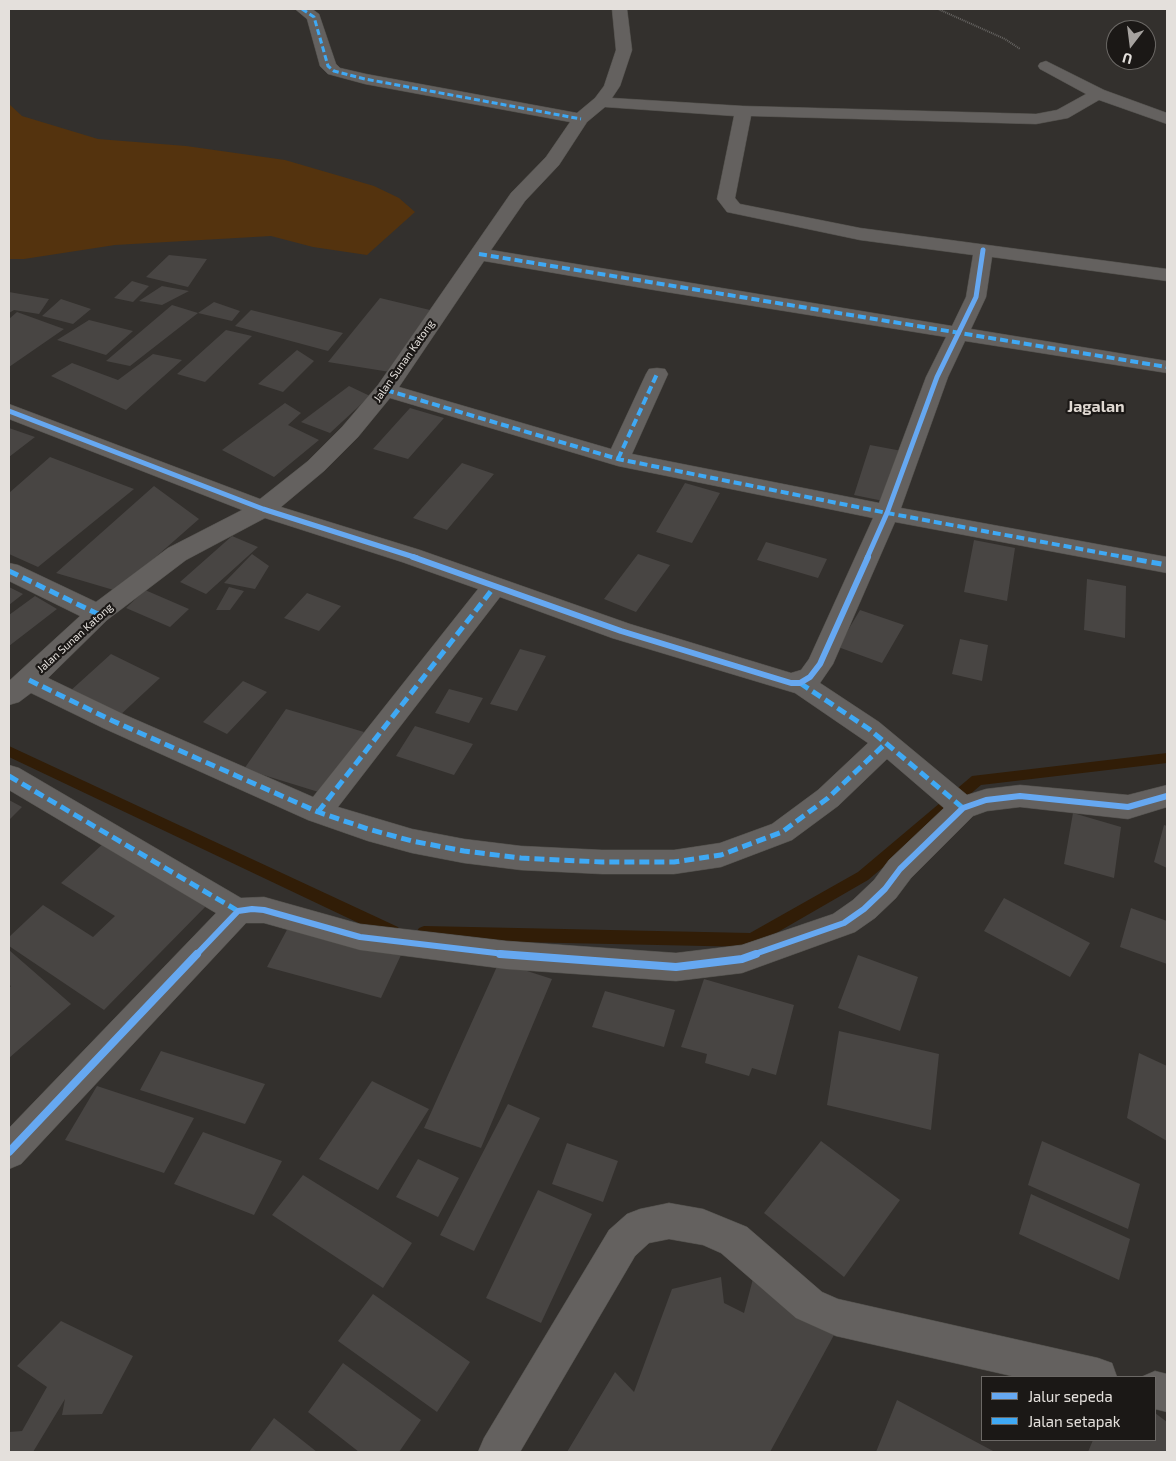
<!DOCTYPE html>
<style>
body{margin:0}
#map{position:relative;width:1176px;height:1461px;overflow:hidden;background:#33302d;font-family:"Exo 2",sans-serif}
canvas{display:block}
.frame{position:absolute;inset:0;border:10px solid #e4e0dc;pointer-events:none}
.legend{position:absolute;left:981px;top:1376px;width:175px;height:65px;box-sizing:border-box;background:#1b1816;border:1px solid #6b6865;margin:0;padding:6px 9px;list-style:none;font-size:15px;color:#e4e0dc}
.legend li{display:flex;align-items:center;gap:10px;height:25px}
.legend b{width:25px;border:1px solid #6b6865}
.north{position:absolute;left:1106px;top:20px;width:50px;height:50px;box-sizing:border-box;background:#1b1816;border:1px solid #6b6865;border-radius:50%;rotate:195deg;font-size:14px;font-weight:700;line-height:20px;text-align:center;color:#e4e0dc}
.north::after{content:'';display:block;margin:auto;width:18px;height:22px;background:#a6a29f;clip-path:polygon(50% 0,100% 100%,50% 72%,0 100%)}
</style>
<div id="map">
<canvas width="1176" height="1461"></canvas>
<div class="frame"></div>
<ul class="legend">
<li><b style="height:6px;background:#66a8f1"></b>Jalur sepeda</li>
<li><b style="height:6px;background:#3fa9f5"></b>Jalan setapak</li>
</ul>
<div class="north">U</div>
</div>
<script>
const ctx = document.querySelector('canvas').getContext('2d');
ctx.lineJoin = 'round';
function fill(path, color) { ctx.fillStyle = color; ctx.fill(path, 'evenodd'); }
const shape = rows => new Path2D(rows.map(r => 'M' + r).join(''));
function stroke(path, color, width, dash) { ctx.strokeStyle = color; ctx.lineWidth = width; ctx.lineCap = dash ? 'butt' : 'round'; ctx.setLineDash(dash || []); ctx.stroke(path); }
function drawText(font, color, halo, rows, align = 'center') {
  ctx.font = font + ' "Exo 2",sans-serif'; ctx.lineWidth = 4.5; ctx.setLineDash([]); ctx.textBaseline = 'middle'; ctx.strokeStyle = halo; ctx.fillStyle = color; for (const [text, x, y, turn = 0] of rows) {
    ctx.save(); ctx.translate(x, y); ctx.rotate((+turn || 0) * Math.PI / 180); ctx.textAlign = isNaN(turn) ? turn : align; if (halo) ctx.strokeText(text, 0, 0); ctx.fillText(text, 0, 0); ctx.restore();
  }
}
fill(shape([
 [9,104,22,116,98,139,186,146,285,160,374,186,399,198,415,212,367,255,313,247,271,236,115,245,24,259,9,259]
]), '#54330e');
fill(shape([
 [9,746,398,927,401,932,398,937,393,939,388,937,9,757,9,746],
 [1167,753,1167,763,981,785,868,880,752,947,424,940,419,938,416,933,419,928,424,926,750,933,858,872,972,776,1167,753]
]), '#311d07');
fill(shape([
 [169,255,207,259,188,287,146,277],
 [132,281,149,286,133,302,114,298],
 [162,286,189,291,162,305,139,301],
 [9,292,49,299,39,314,14,310,9,313],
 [380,298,430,310,390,372,328,362],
 [61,299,91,309,73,324,42,316],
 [214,302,240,311,232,321,198,313],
 [172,305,198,313,130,366,106,361],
 [251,310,343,333,328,351,235,326],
 [17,312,64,329,9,367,9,319],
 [89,320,133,331,106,355,57,340],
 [226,330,252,336,205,382,177,374],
 [297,350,314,361,283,392,258,384],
 [153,354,182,360,126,410,51,376,72,363,118,380],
 [349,386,370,396,330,433,301,422],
 [285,403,301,413,288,425,319,440,274,477,222,450],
 [410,408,444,418,408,459,373,449],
 [9,428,35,437,9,457],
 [870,445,902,451,888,502,854,495],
 [50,457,134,489,38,567,9,554,9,493],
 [462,463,494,474,447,530,413,518],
 [685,483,720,493,692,543,656,532],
 [154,486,199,519,117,591,56,573],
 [232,536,258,547,206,594,180,582],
 [974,540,1015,548,1007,601,964,592],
 [766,542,827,559,818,578,757,560],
 [252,554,269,566,255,589,224,583],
 [638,554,670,565,636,612,604,599],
 [1087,579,1126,586,1125,638,1084,630],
 [9,587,23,594,9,605],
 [229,587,244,591,230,610,216,610],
 [145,590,189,609,170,627,126,608],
 [307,593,341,606,319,631,284,618],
 [35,596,57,609,9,646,9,615],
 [860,610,904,625,882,663,838,647],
 [960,639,988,645,982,681,952,674],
 [520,649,546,656,517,711,490,704],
 [111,654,160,678,118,717,69,692],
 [243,681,267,692,227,734,203,722],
 [449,689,483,698,469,723,435,713],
 [286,709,364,732,325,794,244,769],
 [415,726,473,744,454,775,396,756],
 [9,800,22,807,9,820],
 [1073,813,1121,827,1114,878,1064,864],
 [1164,825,1167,826,1167,868,1154,862],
 [107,840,209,903,104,1010,9,946,9,937,43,905,93,937,115,916,61,883],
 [1004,898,1090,943,1070,977,984,931],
 [1131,908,1167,921,1167,964,1120,947],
 [289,926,401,955,381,998,267,967],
 [9,950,71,1004,9,1058,9,988,11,986,9,985],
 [858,955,918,977,900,1031,838,1008],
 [499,962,552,979,481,1148,424,1128],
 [704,979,794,1005,776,1075,752,1068,749,1076,705,1063,707,1054,681,1047],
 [605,991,675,1010,664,1047,592,1027],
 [839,1031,939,1054,931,1130,827,1105],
 [161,1051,265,1084,245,1124,140,1090],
 [1139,1053,1167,1066,1167,1141,1127,1118],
 [372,1081,429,1109,378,1190,319,1159],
 [97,1086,194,1118,164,1173,65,1140],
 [508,1104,540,1118,474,1251,440,1235],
 [203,1132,282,1161,254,1215,174,1184],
 [821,1141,900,1200,844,1277,764,1213],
 [1042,1141,1140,1184,1128,1229,1028,1185],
 [567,1143,618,1161,603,1202,552,1184],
 [418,1159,459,1178,438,1217,396,1197],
 [303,1175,412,1243,383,1288,272,1215],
 [538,1190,592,1214,541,1323,486,1298],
 [1031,1194,1130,1239,1119,1280,1019,1234],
 [754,1275,834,1335,770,1452,567,1452,615,1372,634,1392,672,1289,721,1277,724,1303,744,1313],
 [373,1294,470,1362,437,1412,338,1341],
 [61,1321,133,1356,102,1414,62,1415,65,1399,33,1452,9,1452,9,1432,22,1431,47,1387,17,1366],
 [343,1363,421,1420,399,1452,359,1452,308,1412],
 [897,1400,995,1452,876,1452],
 [1155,1413,1167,1422,1167,1452,1088,1452,1093,1440,1155,1440],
 [274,1418,317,1452,249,1452]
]), '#484543');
const minor = shape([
 [295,9,312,9,319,14,336,64,340,68,366,74,577,113,595,98,604,86,616,50,612,9,627,9,632,50,620,86,612,98,743,106,1036,114,1057,110,1086,94,1040,69,1038,66,1040,63,1046,61,1104,90,1167,113,1167,124,1099,100,1068,118,1036,124,751,116,735,198,740,204,860,228,1167,269,1167,281,992,257,986,297,971,329,1167,361,1167,373,965,341,948,377,901,508,1167,557,1167,573,895,522,833,664,820,683,879,722,967,795,986,789,1020,785,1128,795,1167,785,1167,807,1128,819,1020,807,987,811,973,816,911,878,896,898,875,918,855,932,742,973,676,981,506,969,360,950,264,923,246,923,21,1164,9,1169,9,1128,216,913,9,790,9,765,19,768,241,898,264,897,360,924,506,941,676,953,742,945,833,914,853,900,874,880,889,860,944,808,887,759,838,806,792,840,721,867,674,874,602,874,521,870,464,863,412,853,368,841,308,820,103,728,31,693,19,702,9,705,9,681,80,616,9,581,9,563,18,565,96,602,168,548,242,510,9,419,9,404,260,499,308,461,342,427,378,385,511,193,546,157,570,122,365,84,328,74,320,66,307,19,295,9],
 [605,107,734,116,717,199,727,212,860,240,973,255,966,297,952,326,491,250,525,201,559,165,587,122,605,107],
 [484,261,654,290,946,337,926,377,879,503,632,454,668,374,665,369,657,368,649,369,646,374,611,449,399,387,484,261],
 [390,398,618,466,873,518,809,659,801,670,791,673,630,624,420,550,281,507,324,471,358,437,390,398],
 [265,518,402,562,478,589,313,797,123,714,48,678,107,620,186,560,265,518],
 [500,597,612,638,795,693,868,743,818,790,772,824,720,843,674,850,602,850,521,846,464,839,412,829,338,807,500,597],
 [669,1203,703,1209,747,1227,822,1292,838,1299,1098,1358,1112,1363,1117,1377,1016,1377,836,1336,796,1318,721,1253,703,1245,669,1239,649,1243,635,1256,520,1452,478,1452,484,1438,609,1230,627,1214,640,1209,669,1203],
 [1155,1371,1167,1374,1167,1412,1155,1409,1155,1377,1141,1377,1155,1371]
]);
stroke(minor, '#4f4d49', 1);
stroke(shape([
 [938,9,1005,39,1020,49]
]), '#676563', 2, [1, 1]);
fill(minor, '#64615f');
stroke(shape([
 [302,9,314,17,328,66,334,71,365,79,581,119]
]), '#3fa9f5', 3, [6, 3]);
stroke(shape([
 [479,254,1167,367],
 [386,390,618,459,887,513,1129,558],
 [618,459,657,374]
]), '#3fa9f5', 4, [8, 4]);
stroke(shape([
 [1122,557,1167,565],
 [9,571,98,614],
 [29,680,113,721,318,812,368,829,412,841,464,851,521,858,602,862,674,862,721,855,782,832,828,798,886,743],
 [800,683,869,729,963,808],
 [9,776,238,911,241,911],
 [318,812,495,586]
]), '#3fa9f5', 5, [10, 5]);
stroke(shape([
 [9,411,263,509,417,558],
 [867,558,887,513,937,377,976,297,983,250]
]), '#66a8f1', 5);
stroke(shape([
 [413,557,621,631,791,683,800,683,810,677,820,664,868,557],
 [196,955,238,911,252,909,264,910,360,937,513,955],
 [752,955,844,923,864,909,885,889,900,869,963,808,986,800,1020,796,1128,807,1167,796]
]), '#66a8f1', 6);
stroke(shape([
 [500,954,676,967,742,959,756,954],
 [9,1152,197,954]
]), '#66a8f1', 8);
drawText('11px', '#e4e0dc', '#1b1816', [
 ["Jalan Sunan Katong",404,361,-55],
 ["Jalan Sunan Katong",75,638,-42]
]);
drawText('bold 16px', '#e0d9d2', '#1b1816', [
 ["Jagalan",1096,407]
]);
</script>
